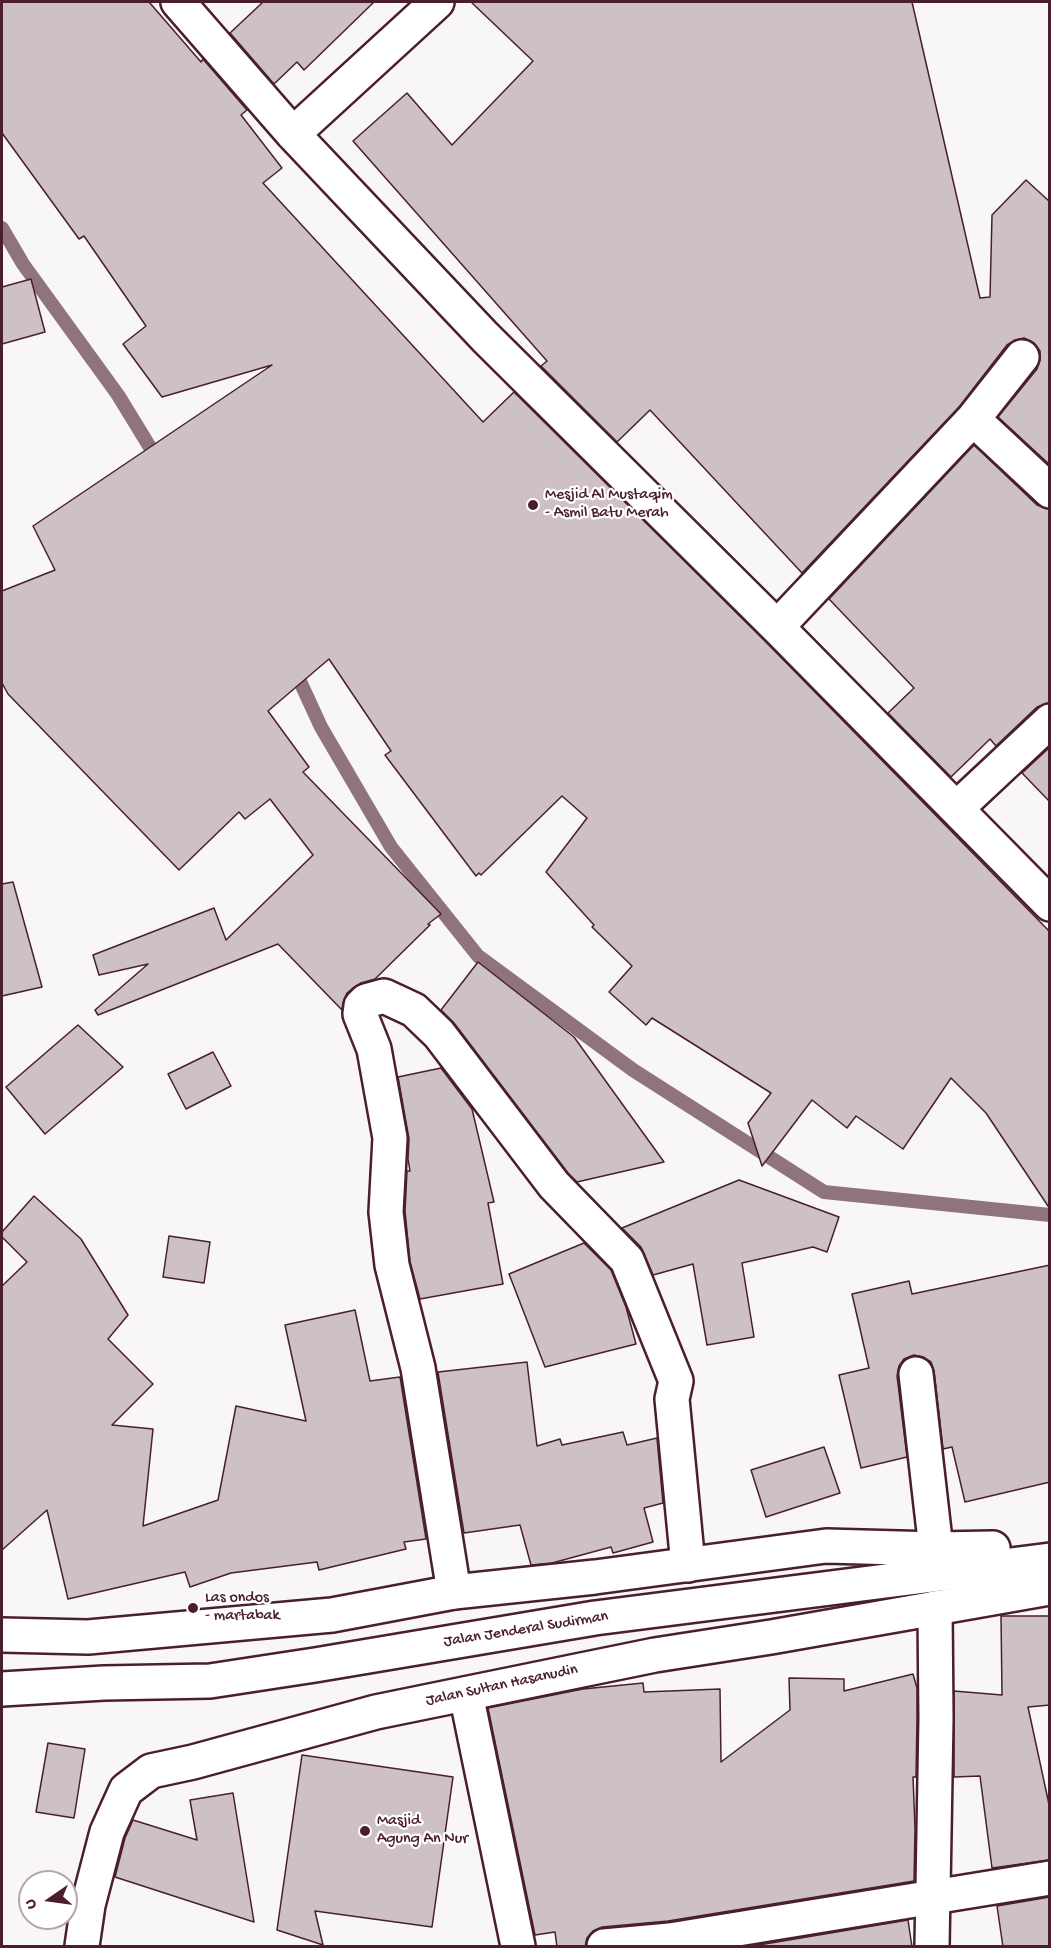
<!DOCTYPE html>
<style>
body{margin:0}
#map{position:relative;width:1051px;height:1948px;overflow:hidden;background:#f8f6f7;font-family:"Gochi Hand",sans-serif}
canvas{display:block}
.frame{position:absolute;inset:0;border:3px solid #4a1f2b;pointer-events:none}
.north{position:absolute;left:18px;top:1870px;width:60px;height:60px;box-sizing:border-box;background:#fff;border:2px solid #b7a5aa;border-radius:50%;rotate:257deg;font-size:16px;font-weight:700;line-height:24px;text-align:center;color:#4a1f2b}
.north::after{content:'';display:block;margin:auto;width:21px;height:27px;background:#4a1f2b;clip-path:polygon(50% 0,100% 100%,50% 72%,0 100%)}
</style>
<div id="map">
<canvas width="1051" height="1948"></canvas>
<div class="frame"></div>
<div class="north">U</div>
</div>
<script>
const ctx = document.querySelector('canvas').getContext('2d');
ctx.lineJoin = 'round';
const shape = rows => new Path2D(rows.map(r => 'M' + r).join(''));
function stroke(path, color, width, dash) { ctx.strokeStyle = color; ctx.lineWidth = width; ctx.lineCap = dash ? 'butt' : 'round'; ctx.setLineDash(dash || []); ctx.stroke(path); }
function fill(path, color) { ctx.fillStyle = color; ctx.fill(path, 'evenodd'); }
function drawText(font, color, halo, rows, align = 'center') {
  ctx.font = font + ' "Gochi Hand",sans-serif'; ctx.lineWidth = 4.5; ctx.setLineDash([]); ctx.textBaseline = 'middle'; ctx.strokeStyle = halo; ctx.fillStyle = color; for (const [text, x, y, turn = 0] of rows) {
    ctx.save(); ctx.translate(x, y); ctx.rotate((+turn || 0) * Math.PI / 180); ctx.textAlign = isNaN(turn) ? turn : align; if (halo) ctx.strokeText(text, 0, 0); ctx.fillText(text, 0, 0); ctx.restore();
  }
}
stroke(shape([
 [2,228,23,264,118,395,159,462],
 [291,668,298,677,321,727,391,847,478,956,633,1070,824,1192,1050,1215]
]), '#8f747b', 14);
const building = shape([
 [2,2,149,2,201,62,203,59,247,110,241,115,282,168,263,183,483,422,514,392,764,640,1050,932,1050,1209,986,1113,951,1078,903,1149,856,1116,847,1128,812,1100,762,1166,748,1123,771,1093,652,1018,646,1025,609,992,632,966,592,927,594,925,546,872,587,818,562,796,481,875,479,873,476,876,385,755,391,751,329,659,268,711,309,767,303,772,441,914,428,924,430,925,375,979,361,983,353,988,347,993,343,1003,342,1010,278,944,98,1015,95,1010,148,964,99,975,93,955,214,908,226,940,313,855,270,799,245,819,239,812,179,870,8,694,2,683,2,591,55,570,33,526,272,365,162,397,123,344,146,326,84,236,79,239,2,133,2,2],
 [263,2,374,2,304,70,297,62,274,84,230,33,263,2],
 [471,2,912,2,980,298,990,297,992,215,1026,180,1050,202,1050,465,998,417,1037,369,1040,360,1040,351,1034,343,1024,338,1015,340,1007,345,959,407,802,573,650,410,617,442,541,366,547,361,353,141,407,93,452,145,533,61,471,2],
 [31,279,45,332,2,344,2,287,31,279],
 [974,445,1037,505,1050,509,1050,703,1037,707,996,746,990,739,951,777,888,713,914,688,829,599,974,445],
 [1050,747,1050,802,1022,773,1050,747],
 [13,882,42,987,2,996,2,884,13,882],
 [478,962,574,1037,664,1162,577,1182,568,1173,454,1023,441,1010,478,962],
 [78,1025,123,1067,45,1134,6,1087,78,1025],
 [213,1052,231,1086,186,1109,168,1074,213,1052],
 [441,1068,472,1109,494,1202,488,1203,503,1284,420,1299,410,1262,405,1211,407,1171,410,1171,408,1159,409,1139,398,1077,441,1068],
 [739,1180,839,1217,827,1252,813,1247,742,1263,754,1337,707,1345,693,1264,653,1275,641,1247,622,1228,739,1180],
 [34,1196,81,1239,128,1315,108,1339,153,1384,112,1425,153,1429,143,1526,218,1500,236,1406,306,1421,285,1325,355,1310,370,1381,400,1377,426,1539,404,1542,406,1549,319,1570,317,1562,231,1573,190,1587,185,1572,68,1599,47,1510,2,1550,2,1286,27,1262,2,1237,2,1232,34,1196],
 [169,1236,210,1242,204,1283,163,1277,169,1236],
 [584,1243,611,1270,626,1307,636,1344,545,1367,509,1274,584,1243],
 [1050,1265,1050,1482,965,1502,952,1447,943,1449,934,1371,931,1362,923,1357,914,1355,904,1359,899,1366,897,1376,907,1457,861,1468,839,1375,869,1368,852,1294,909,1281,912,1294,1050,1265],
 [527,1362,537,1446,560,1439,562,1445,623,1432,627,1445,657,1438,663,1503,644,1508,653,1542,613,1553,611,1547,552,1563,531,1565,520,1525,464,1533,438,1372,527,1362],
 [824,1447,840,1493,766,1517,751,1470,824,1447],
 [1001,1616,1050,1616,1050,1705,1028,1707,1050,1809,1050,1860,992,1868,980,1776,954,1777,954,1691,1002,1695,1001,1616],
 [913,1674,917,1688,917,1719,916,1777,913,1777,915,1828,914,1881,668,1921,602,1927,593,1931,587,1938,585,1947,557,1947,555,1932,535,1935,488,1708,583,1689,643,1683,644,1692,720,1689,721,1762,790,1710,789,1678,844,1679,844,1691,913,1674],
 [48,1743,85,1749,74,1818,36,1812,48,1743],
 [302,1755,453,1777,432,1927,315,1911,323,1945,277,1930,302,1755],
 [233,1793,254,1922,115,1877,125,1838,133,1820,197,1840,190,1800,233,1793],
 [1050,1897,1050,1947,1003,1947,997,1906,1050,1897],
 [908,1920,912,1947,747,1947,908,1920]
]);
fill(building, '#cdc1c4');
stroke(building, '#4a1f2b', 1.5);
const street = shape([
 [178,2,293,134,485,337,777,627,1050,904],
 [293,134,437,2],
 [1022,357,973,419,1050,491],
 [777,627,973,419],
 [957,808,1050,721],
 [916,1374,936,1549],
 [454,1592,418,1368,392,1265,386,1212,390,1138,374,1049,360,1014,361,1006,366,1001,384,996,414,1010,439,1034,554,1185,627,1260,676,1381,672,1399,688,1565],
 [466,1694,518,1946],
 [604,1946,670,1940,1050,1878],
 [932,1946,936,1719,935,1608]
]);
const primary = shape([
 [82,1946,88,1905,107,1832,126,1790,151,1771,193,1762,376,1712,655,1655,771,1637,1050,1588]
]);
const highway = shape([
 [2,1635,88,1637,332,1615,454,1592,595,1577,826,1546,936,1549,993,1548],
 [2,1689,104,1683,210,1681,315,1665,595,1618,1050,1560]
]);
stroke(street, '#4a1f2b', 38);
stroke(primary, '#4a1f2b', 38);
stroke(highway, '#4a1f2b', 38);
stroke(street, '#fff', 33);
stroke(primary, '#fff', 33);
stroke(highway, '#fff', 33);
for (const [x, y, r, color] of [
 [533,505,6,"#4a1f2b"],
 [193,1608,6,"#4a1f2b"],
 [365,1831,6,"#4a1f2b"]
]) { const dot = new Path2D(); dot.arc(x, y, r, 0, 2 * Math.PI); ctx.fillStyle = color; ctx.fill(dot); stroke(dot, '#fff', 2); }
drawText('16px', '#4a1f2b', '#fff', [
 ["Mesjid Al Mustaqim",545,496],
 ["- Asmil Batu Merah",545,514],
 ["Las ondos",205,1599],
 ["- martabak",205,1617],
 ["Masjid",377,1822],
 ["Agung An Nur",377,1840]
], 'left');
drawText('16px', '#4a1f2b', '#fff', [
 ["Jalan Jenderal Sudirman",526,1630,-9],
 ["Jalan Sultan Hasanudin",502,1686,-12]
]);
</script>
